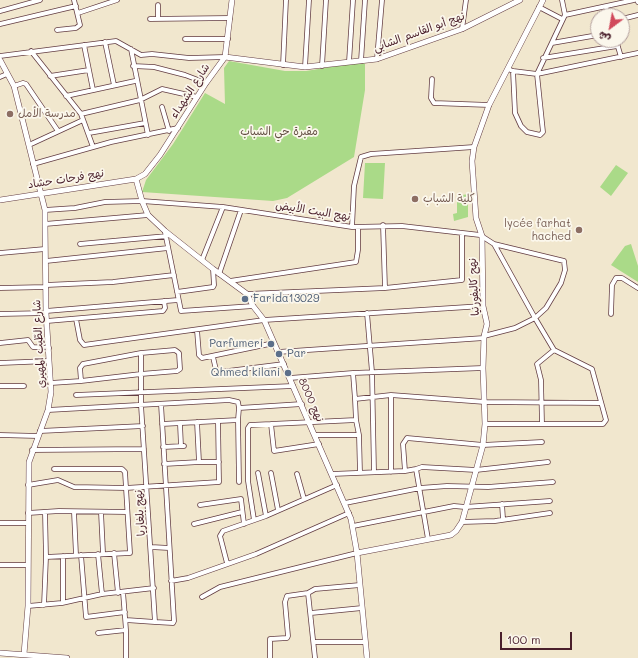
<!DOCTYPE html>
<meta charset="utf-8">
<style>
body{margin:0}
#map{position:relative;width:638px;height:658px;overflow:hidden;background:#f1e7ce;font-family:Mali,"Playpen Sans Arabic",sans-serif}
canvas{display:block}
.north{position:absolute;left:590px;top:8px;width:40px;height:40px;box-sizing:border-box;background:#fbf7ec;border:1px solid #b4a19f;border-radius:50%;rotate:212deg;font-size:11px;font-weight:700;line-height:16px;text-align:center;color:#4a1f2b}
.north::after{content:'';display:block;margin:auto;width:14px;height:18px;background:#d1495b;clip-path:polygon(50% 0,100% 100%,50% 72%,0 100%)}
.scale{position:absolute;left:500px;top:632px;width:72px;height:18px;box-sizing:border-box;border:2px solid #4a1f2b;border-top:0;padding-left:5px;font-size:12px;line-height:14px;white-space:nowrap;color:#4a1f2b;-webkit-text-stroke:3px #fbf7ec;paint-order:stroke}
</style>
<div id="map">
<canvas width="638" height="658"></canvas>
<div class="north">ش</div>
<div class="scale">100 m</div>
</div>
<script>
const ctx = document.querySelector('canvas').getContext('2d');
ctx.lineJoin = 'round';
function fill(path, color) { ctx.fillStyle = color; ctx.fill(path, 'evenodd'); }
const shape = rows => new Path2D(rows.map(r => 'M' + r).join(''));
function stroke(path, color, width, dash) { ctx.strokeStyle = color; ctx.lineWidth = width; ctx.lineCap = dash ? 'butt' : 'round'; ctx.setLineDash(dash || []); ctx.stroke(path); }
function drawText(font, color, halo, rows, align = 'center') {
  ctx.font = font + ' Mali,"Playpen Sans Arabic",sans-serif'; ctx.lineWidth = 3.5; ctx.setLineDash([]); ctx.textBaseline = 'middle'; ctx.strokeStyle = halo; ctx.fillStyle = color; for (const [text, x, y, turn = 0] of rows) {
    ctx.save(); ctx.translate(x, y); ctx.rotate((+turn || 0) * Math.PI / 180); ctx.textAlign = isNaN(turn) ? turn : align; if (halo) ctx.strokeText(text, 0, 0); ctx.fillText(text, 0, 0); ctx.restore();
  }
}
fill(shape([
 [229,61,285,71,306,71,361,62,365,64,365,90,354,157,287,198,273,201,142,192,146,180,173,144,205,93,225,104,224,68],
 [365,163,385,163,383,199,363,198],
 [616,165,628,173,611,196,600,187],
 [468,194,468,217,454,221,453,214,457,213,457,196],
 [631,244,638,266,638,282,611,265,625,246]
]), '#aada88');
const minor = shape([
 [562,0,565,15],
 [637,0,638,2],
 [158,5,158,18],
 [539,7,562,19],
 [606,7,609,16],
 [0,11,40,0],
 [78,13,117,0],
 [150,19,230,18],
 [622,19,638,15],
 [0,24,76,6],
 [462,29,466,0],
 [57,30,76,28,80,25,74,0],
 [185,39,228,39],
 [616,40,621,57],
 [105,42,114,85],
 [552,43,598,35],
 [84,45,93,90],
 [131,49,148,135],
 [31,51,81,114,93,147],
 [0,56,116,41,141,55,152,54,189,58,225,57],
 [543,58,617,46],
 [377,59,382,0],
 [361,61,365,0],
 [349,62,353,0],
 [283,65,286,0],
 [133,66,154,67,185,75,206,83],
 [322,66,326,0],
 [305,67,309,0],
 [508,69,513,71,537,74,638,53],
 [513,71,515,113,521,126,527,132,540,135,543,132,537,74,565,15,634,0],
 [50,76,89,70],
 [0,77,7,74],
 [432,79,431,98,434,103,489,105],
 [14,86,23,83,26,84,58,131],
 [66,96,135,81],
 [162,107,169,131],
 [81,114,140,100,162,89,197,97],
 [89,133,145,123],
 [29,145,83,120],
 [33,164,111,142,178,128],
 [45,210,75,208,105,202,142,201,223,207,352,227,402,226,480,235,494,244,564,261,565,270,561,283,546,308,535,318,515,328,484,336],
 [45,224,148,215],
 [383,225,385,288],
 [352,227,354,186,361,157,371,154,474,147],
 [165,232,181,311,253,306],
 [80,244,167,236],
 [0,253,45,249],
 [202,260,223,207],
 [46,261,168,248],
 [219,274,241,210],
 [230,281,356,262,358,250,358,227],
 [46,285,113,282,174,275],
 [0,288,46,287],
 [177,292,213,287,214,285,213,269],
 [247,294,385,288,462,280,462,234],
 [46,311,178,300],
 [367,313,372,372,374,472],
 [0,314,46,313],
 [611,314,612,285,616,278,622,278,638,288],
 [76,319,80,340,84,345,264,320,483,306],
 [47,321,163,311,165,308,164,301],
 [197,330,199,355,202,358,274,343],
 [0,343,28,340,33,347,49,348],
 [278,352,484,338],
 [213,357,216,370,220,372,284,364],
 [0,363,49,361],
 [353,373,355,399,391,395,485,402,601,403],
 [290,378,353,373,483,368],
 [81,381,80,368,83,364,141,353],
 [51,383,81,381,141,374,177,371,180,369,179,353,175,350,141,353,141,405,155,622,126,620],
 [0,386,24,386],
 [76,395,293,386],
 [391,395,391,472],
 [355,399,356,420],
 [48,410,229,400,238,402,239,408,302,404],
 [238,420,239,482],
 [162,424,238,420,239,408],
 [180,424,181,446],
 [271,424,274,451,319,444],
 [485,424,603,424,606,420,592,369,554,350,535,318,494,244],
 [542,424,541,380,537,364,554,350],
 [40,431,143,426],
 [0,435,38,436],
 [315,435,359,435],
 [163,447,184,446],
 [32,450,144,449],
 [199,462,219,462],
 [164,464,199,462,197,422],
 [416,469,422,467,476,470,548,462],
 [405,471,403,444,407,438,483,445,542,442],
 [258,473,266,516],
 [271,473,278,510],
 [297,474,304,499],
 [332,474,405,471,416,469,428,539],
 [28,485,58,480,74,487,126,488,125,472,122,469,54,469],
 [345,503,420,488,447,486,488,487,553,482],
 [502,504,503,519],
 [200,505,241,499,244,524],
 [45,512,46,557,130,553,126,488,219,482,218,422],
 [74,512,76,555],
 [101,512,103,553],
 [28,513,59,511,127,512],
 [254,520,248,481,248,428,250,425,356,420,359,435,360,473],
 [462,522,495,521,550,513],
 [0,523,28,523],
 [194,524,242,512],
 [353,526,454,506,465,507,550,501],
 [151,547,169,548],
 [114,553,118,593],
 [98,554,102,594],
 [81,555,86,617,125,612],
 [63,556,63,602],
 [227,563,220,536,223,531,266,516,337,485],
 [0,565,28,565],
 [171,581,188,578,256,554,349,513],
 [202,597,220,587,357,553],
 [44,605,46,557],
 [28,606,62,603,102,594,154,588],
 [311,613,362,608],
 [155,622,173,623,174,621,161,404],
 [98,633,126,630,123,592],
 [314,642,365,642],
 [126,658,126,630],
 [270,658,270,639,287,638,288,636,285,602,287,596,308,593],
 [315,658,308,593,315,589,360,585]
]);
const tertiary = shape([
 [225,57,305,67,377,59,462,29,520,0],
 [0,60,14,86,45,210,45,224,46,313,51,392,48,410,29,462,28,606,24,654],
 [136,179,142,201,148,215,165,231,213,269,247,294,253,306,264,320,351,519,357,553,367,658],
 [0,200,136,179,145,174,160,155,206,83,225,57,232,0],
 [357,553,451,535,456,531,462,522,483,445,485,424,483,368,484,336,487,324,483,306,482,236,476,218,472,161,474,147,489,105,543,0],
 [0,653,67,658]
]);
stroke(minor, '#633d43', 5.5);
stroke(tertiary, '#633d43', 6);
stroke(minor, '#fff', 4);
stroke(tertiary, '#fff', 5);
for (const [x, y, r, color] of [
 [10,114,4,"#8d6e63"],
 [415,199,4,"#8d6e63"],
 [579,230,4,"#8d6e63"],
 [245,299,4,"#5c6f8a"],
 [271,344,4,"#5c6f8a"],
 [279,354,4,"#5c6f8a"],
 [288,373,4,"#5c6f8a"]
]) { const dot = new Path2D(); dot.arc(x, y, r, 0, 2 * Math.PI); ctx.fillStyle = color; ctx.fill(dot); stroke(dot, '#fbf7ec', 1.5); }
drawText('11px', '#4a1f2b', '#fbf7ec', [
 ["نهج أبو القاسم الشابي",419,32,-20],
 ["شارع الشهداء",190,91,-57],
 ["نهج فرحات حشاد",66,179,-9],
 ["نهج البيت الأبيض",313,211,9],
 ["نهح كاليفورنيا",474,287,-93],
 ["شارع الطّيب المهيري",39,344,-93],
 ["نهج 8000",311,400,66],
 ["نهج بلغاريا",140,513,-94]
]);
drawText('11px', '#785e54', '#fbf7ec', [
 ["مدرسة الأمل",18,114],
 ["كلية الشباب",423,199],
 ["lycée farhat",571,224,"right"],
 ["hached",571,237,"right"]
], 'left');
drawText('11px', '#624e42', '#fbf7ec', [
 ["مقبرة حي الشباب",279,132]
]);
drawText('11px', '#4e5e75', '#fbf7ec', [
 ["Farida13029",253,299],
 ["Parfumeri",263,344,"right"],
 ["Par",287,354],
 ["Qhmed kilani",280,373,"right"]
], 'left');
</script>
